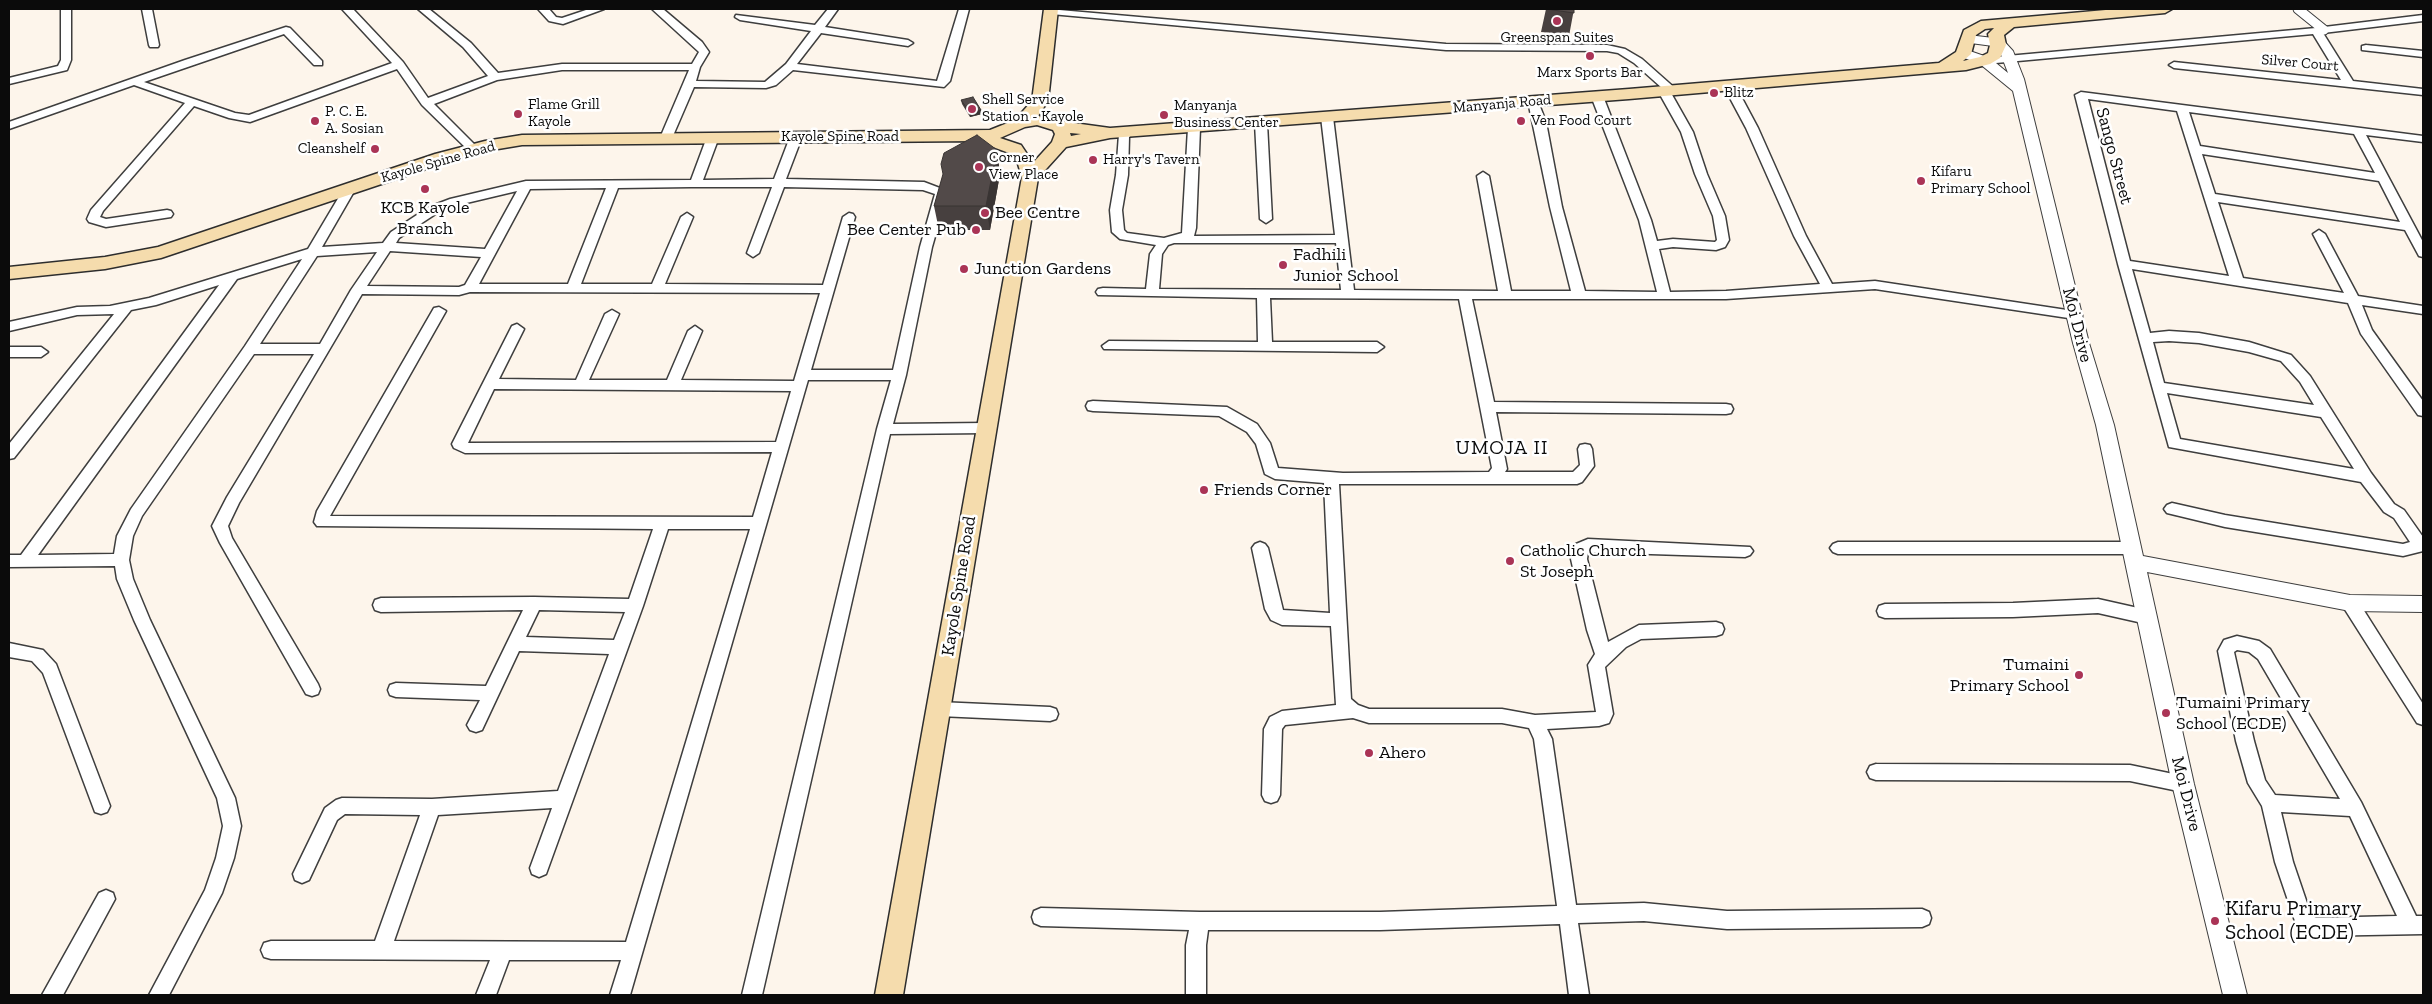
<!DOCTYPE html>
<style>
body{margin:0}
#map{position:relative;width:2432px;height:1004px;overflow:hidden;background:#fdf5eb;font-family:"Zilla Slab",serif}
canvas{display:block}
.frame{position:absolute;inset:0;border:10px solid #0b0b0b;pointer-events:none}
</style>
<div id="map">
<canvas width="2432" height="1004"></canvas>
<div class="frame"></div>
</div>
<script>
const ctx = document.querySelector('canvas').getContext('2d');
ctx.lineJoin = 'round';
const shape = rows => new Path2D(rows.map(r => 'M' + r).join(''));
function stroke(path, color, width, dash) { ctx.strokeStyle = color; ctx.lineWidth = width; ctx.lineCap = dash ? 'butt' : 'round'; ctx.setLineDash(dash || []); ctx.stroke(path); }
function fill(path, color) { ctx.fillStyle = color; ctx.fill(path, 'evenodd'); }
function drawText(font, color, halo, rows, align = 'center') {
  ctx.font = font + ' "Zilla Slab",serif'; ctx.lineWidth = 5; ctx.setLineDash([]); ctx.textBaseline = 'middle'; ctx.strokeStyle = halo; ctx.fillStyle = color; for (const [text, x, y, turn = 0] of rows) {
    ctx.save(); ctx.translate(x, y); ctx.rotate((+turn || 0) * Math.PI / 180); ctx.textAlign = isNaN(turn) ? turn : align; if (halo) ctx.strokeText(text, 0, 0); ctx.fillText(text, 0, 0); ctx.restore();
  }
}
const pedestrian = shape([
 [2298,9,2324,30]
]);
const minor = shape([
 [61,9,71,9,71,60,67,70,9,84,9,78,58,66,61,60,61,9],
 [142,9,152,9,159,45,158,47,150,47,149,45,142,9],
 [342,9,353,9,403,62,428,98,488,76,463,47,418,9,429,9,471,43,498,73,562,64,692,64,699,52,652,9,663,9,702,42,709,52,700,67,696,81,765,82,786,64,811,31,740,20,735,17,736,15,815,25,828,9,838,9,825,27,908,40,913,43,908,46,821,33,797,64,937,81,959,9,969,9,950,81,944,87,793,70,776,85,766,88,694,87,672,138,666,141,660,138,689,70,562,70,497,80,434,104,479,149,473,153,469,151,422,105,397,69,250,122,229,118,194,106,103,211,100,217,106,219,167,210,171,211,173,214,171,217,106,227,89,222,87,219,91,210,185,103,134,85,9,129,9,122,185,60,286,27,290,28,322,61,322,65,314,65,284,34,144,82,235,113,249,115,392,63,342,9],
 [538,9,549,9,556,17,562,18,589,9,604,9,563,24,549,21,538,9],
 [1048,9,1446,44,1607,45,1625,49,1642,59,1677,90,1671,93,1693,132,1707,174,1725,216,1729,240,1725,247,1716,250,1673,247,1659,249,1670,292,1726,291,1820,284,1794,236,1746,128,1723,85,1729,82,1735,85,1758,128,1806,236,1832,284,1875,281,2080,312,2082,315,2080,318,2075,319,1875,289,1726,299,1472,299,1494,402,1726,404,1731,405,1733,409,1731,413,1726,414,1496,412,1507,469,1505,472,1573,472,1580,465,1578,449,1580,445,1585,444,1590,445,1592,449,1594,466,1582,482,1577,484,1339,484,1351,699,1358,705,1369,709,1502,709,1535,715,1596,712,1588,665,1595,654,1587,630,1571,559,1576,544,1588,539,1750,547,1753,551,1750,555,1745,557,1588,552,1587,559,1608,642,1639,625,1716,622,1722,624,1724,629,1722,634,1716,636,1641,639,1626,647,1605,667,1613,714,1609,723,1599,726,1547,729,1552,739,1576,905,1644,903,1727,911,1922,909,1929,912,1931,918,1929,924,1922,927,1727,929,1644,921,1578,923,1589,995,1569,995,1560,924,1380,930,1208,930,1206,945,1206,995,1186,995,1186,945,1189,930,1041,926,1034,923,1032,917,1034,911,1041,908,1200,912,1380,912,1557,906,1534,739,1529,728,1502,723,1369,723,1353,718,1285,725,1282,729,1280,795,1277,801,1271,803,1265,801,1262,795,1264,729,1270,717,1282,711,1336,705,1331,626,1282,625,1271,620,1265,609,1252,548,1255,544,1260,542,1265,544,1268,548,1283,610,1330,613,1324,483,1275,479,1265,474,1256,444,1247,432,1219,416,1093,411,1088,410,1086,406,1088,402,1093,401,1227,407,1257,424,1270,443,1278,468,1343,473,1489,472,1492,468,1459,299,1270,298,1272,342,1377,342,1384,347,1377,352,1104,349,1102,346,1109,341,1258,342,1257,298,1098,295,1096,292,1098,289,1103,288,1146,289,1150,254,1156,245,1120,239,1112,232,1110,210,1116,175,1119,134,1129,129,1135,132,1129,137,1128,175,1122,210,1124,230,1127,233,1164,238,1182,233,1188,128,1194,125,1200,128,1196,228,1194,236,1335,235,1321,117,1327,114,1333,117,1354,290,1498,291,1477,176,1483,172,1489,176,1511,291,1571,291,1550,207,1529,106,1535,103,1539,104,1546,122,1562,207,1585,291,1657,292,1639,220,1591,96,1597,93,1603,96,1651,220,1657,241,1673,239,1715,242,1717,240,1713,216,1695,174,1681,132,1658,91,1662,88,1634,63,1618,53,1607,51,1446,50,1051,14,1046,11,1048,9],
 [1174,243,1336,243,1341,290,1159,289,1162,254,1168,245,1174,243],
 [2423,15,2423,21,2323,33,2353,81,2423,89,2423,95,2174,68,2169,65,2174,62,2341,80,2313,34,1985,64,1980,61,1985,58,2316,28,2423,15],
 [2366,45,2423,51,2423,57,2362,50,2362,46,2366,45],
 [2081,92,2423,136,2423,142,2366,135,2423,242,2423,257,2419,256,2405,230,2218,202,2243,278,2344,293,2313,234,2319,230,2325,234,2358,296,2423,306,2423,314,2362,305,2372,330,2423,401,2423,416,2418,415,2361,334,2348,303,2132,269,2150,333,2169,331,2199,333,2249,342,2291,355,2310,376,2371,473,2394,504,2404,510,2423,537,2423,551,2403,556,2225,527,2167,513,2164,509,2167,505,2172,503,2225,515,2403,544,2410,542,2394,518,2384,512,2361,482,2169,447,2118,264,2075,95,2081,92],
 [2088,99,2177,111,2229,276,2130,261,2088,99],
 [2189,112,2354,134,2375,173,2200,146,2189,112],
 [2202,154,2379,181,2400,222,2215,194,2202,154],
 [2169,341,2199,343,2249,352,2281,361,2300,382,2314,405,2164,383,2153,342,2169,341],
 [2167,393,2321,417,2354,469,2180,439,2167,393],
 [1261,120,1267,123,1272,219,1266,223,1260,219,1255,123,1261,120],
 [713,134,719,137,703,180,774,179,790,137,796,134,802,137,786,179,924,182,945,190,946,198,932,247,906,375,893,424,986,423,991,424,993,428,991,432,986,433,890,434,762,995,742,995,877,429,891,380,808,380,630,995,610,995,621,960,509,960,496,995,476,995,490,960,271,959,264,957,261,950,264,943,271,941,375,941,420,815,345,814,337,820,309,880,302,883,295,880,293,874,325,808,336,800,342,798,432,799,558,791,609,654,519,651,482,730,476,732,470,730,467,725,480,700,396,697,390,695,388,690,390,685,396,683,486,686,523,610,381,612,375,610,373,605,375,600,381,598,534,597,629,599,653,529,317,526,314,522,317,511,434,308,439,307,446,311,330,516,753,517,772,452,465,453,454,448,452,444,512,326,517,324,524,329,499,379,576,380,605,314,612,310,619,314,589,380,667,380,688,331,695,326,702,331,681,380,794,381,820,293,470,292,459,295,362,294,239,503,228,526,232,538,318,684,320,689,318,694,312,696,306,694,220,543,212,526,227,497,314,354,254,354,142,516,133,536,129,560,133,579,150,620,235,798,241,826,234,858,222,893,169,995,149,995,205,890,216,858,223,826,217,798,134,620,117,579,115,566,9,567,9,555,21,555,219,285,156,305,131,310,14,458,9,459,9,444,114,314,77,315,9,331,9,322,77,307,110,306,149,298,308,249,346,185,350,184,356,188,322,247,383,243,391,232,429,207,450,199,526,181,691,180,707,137,713,134],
 [691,187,772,187,747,253,753,257,759,253,784,187,923,190,935,194,920,247,893,370,811,370,855,217,853,214,849,213,843,217,823,285,665,284,693,217,687,213,681,217,652,284,581,284,618,188,691,187],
 [606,188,568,284,479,284,530,189,606,188],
 [517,191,485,249,396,243,399,238,437,213,458,205,517,191],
 [390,251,481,257,465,285,459,287,367,286,390,251],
 [377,252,351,290,320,344,260,344,317,256,377,252],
 [302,259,245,346,131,509,117,536,114,554,38,555,237,279,302,259],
 [494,389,791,391,776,442,468,443,494,389],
 [668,529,750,529,626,942,394,941,438,815,552,808,530,868,532,874,539,877,546,874,643,606,668,529],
 [539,610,625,612,614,640,526,637,539,610],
 [9,347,41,347,48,352,41,357,9,357,9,347],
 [1838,542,2132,542,2137,544,2140,548,2137,552,2132,554,1838,554,1833,552,1830,548,1833,544,1838,542],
 [2350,597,2356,598,2423,704,2423,725,2417,723,2344,608,2342,603,2344,598,2350,597],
 [2098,599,2147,610,2153,612,2155,617,2153,622,2147,624,2098,613,2013,617,1885,618,1879,616,1877,611,1879,606,1885,604,2013,603,2098,599],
 [2237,636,2259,641,2270,649,2361,802,2416,916,2423,916,2423,934,2313,936,2297,927,2275,862,2262,806,2248,783,2236,741,2218,651,2224,640,2237,636],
 [2237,650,2249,652,2258,659,2340,799,2275,795,2265,780,2254,741,2234,652,2237,650],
 [2281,812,2350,816,2397,916,2316,918,2311,915,2293,862,2281,812],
 [9,643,43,650,56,664,110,806,107,812,101,814,95,812,43,673,32,661,9,657,9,643],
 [939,702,1050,707,1056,709,1058,714,1056,719,1050,721,939,716,933,714,931,709,933,704,939,702],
 [1876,764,2130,765,2183,776,2189,778,2192,784,2189,790,2183,792,2130,781,1876,780,1870,778,1867,772,1870,766,1876,764],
 [106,890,113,893,115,899,63,995,42,995,99,893,106,890]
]);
const tertiary = shape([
 [1968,35,2002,39,2013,51,2024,79,2089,343,2114,425,2143,556,2350,595,2423,596,2423,612,2350,611,2147,572,2194,784,2247,995,2223,995,2172,784,2096,425,2073,343,2013,91,1980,64,1959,56,1957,53,1964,49,1990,58,2008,73,2000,52,1993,46,1963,42,1961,39,1963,36,1968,35]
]);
const secondary = shape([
 [1044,9,1058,9,1048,101,1038,116,1059,121,1110,128,1629,89,1939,63,1956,52,1964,30,1981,21,2117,9,2172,9,2165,13,2014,27,2004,35,2006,45,2000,58,1990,64,1966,70,1629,99,1110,138,1066,147,1038,178,903,995,875,995,1022,177,1018,164,1009,153,977,141,522,145,486,151,447,162,161,258,105,269,9,279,9,267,105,257,158,247,435,154,485,141,522,135,990,130,1015,120,1032,101,1044,9],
 [1994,28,1988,34,1990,45,1988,53,1980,57,1963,61,1971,54,1976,35,1985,29,1994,28],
 [1037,125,1053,130,1055,134,1052,142,1033,163,1021,145,1000,138,1025,127,1037,125],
 [1070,133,1081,134,1071,136,1070,133]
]);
stroke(pedestrian, '#3e3e3e', 11);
stroke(minor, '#3e3e3e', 3);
stroke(tertiary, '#3e3e3e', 2);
stroke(secondary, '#2d2d2d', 3);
stroke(pedestrian, '#fff', 9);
fill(minor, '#fff');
fill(tertiary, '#fff');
fill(secondary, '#f5dcad');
fill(shape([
 [1546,9,1574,9,1569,36,1541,32],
 [961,100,981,110,982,114,970,117,962,104],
 [997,150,1000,174,990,230,939,230,934,206,943,175]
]), '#47403f');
fill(shape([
 [981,110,982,114,970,117,970,113],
 [997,150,1000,174,990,230,986,206]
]), '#393433');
const building = shape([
 [1546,9,1574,9,1574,13,1546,9],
 [973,97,981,110,970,113,961,100,973,97],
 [977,135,997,150,986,206,934,206,943,174,941,164,944,153,977,135]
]);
fill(building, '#524a49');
stroke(building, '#393433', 1);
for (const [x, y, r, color] of [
 [1557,21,5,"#aa3456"],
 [1590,56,5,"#aa3456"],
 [1714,93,5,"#aa3456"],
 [972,109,5,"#aa3456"],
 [518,114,5,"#aa3456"],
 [1164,115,5,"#aa3456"],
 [315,121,5,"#aa3456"],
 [1521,121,5,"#aa3456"],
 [375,149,5,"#aa3456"],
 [1093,160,5,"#aa3456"],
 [979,167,5,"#aa3456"],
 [1921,181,5,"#aa3456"],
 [425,189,5,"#aa3456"],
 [985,213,5,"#aa3456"],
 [976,230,5,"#aa3456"],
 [1283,265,5,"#aa3456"],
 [964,269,5,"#aa3456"],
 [1204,490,5,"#aa3456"],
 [1510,561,5,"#aa3456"],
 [2079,675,5,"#aa3456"],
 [2166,713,5,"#aa3456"],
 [1369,753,5,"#aa3456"],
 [2215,921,5,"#aa3456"]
]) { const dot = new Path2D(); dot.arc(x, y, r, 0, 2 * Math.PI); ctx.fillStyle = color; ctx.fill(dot); stroke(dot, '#fff', 2); }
drawText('15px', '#0b0b0b', '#fff', [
 ["Greenspan Suites",1557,38,"center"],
 ["Marx Sports Bar",1590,73,"center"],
 ["Blitz",1724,93],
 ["Shell Service",982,100],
 ["Station - Kayole",982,117],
 ["Flame Grill",528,105],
 ["Kayole",528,122],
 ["Manyanja",1174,106],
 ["Business Center",1174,123],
 ["P. C. E.",325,112],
 ["A. Sosian",325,129],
 ["Ven Food Court",1531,121],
 ["Cleanshelf",365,149,"right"],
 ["Corner",989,158],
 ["View Place",989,175],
 ["Harry's Tavern",1103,160],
 ["Kifaru",1931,172],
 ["Primary School",1931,189]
], 'left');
drawText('15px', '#0b0b0b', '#fff', [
 ["Silver Court",2300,63,5],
 ["Manyanja Road",1502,104,-5],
 ["Kayole Spine Road",840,137],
 ["Kayole Spine Road",438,162,-16]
]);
drawText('18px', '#0b0b0b', '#fff', [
 ["Sango Street",2114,156,75],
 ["Moi Drive",2077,325,76],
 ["Kayole Spine Road",959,586,-81],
 ["Moi Drive",2186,794,76]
]);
drawText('18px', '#0b0b0b', '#fff', [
 ["KCB Kayole",425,208,"center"],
 ["Branch",425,229,"center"],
 ["Bee Centre",995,213],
 ["Bee Center Pub",966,230,"right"],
 ["Fadhili",1293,255],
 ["Junior School",1293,276],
 ["Junction Gardens",974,269],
 ["Friends Corner",1214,490],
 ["Catholic Church",1520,551],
 ["St Joseph",1520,572],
 ["Tumaini",2069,665,"right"],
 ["Primary School",2069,686,"right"],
 ["Tumaini Primary",2176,703],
 ["School (ECDE)",2176,724],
 ["Ahero",1379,753]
], 'left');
ctx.letterSpacing = '1px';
drawText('20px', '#0b0b0b', '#fff', [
 ["UMOJA II",1502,448]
]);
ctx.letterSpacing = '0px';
drawText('21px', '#0b0b0b', '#fff', [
 ["Kifaru Primary",2225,909],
 ["School (ECDE)",2225,933]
], 'left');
</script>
